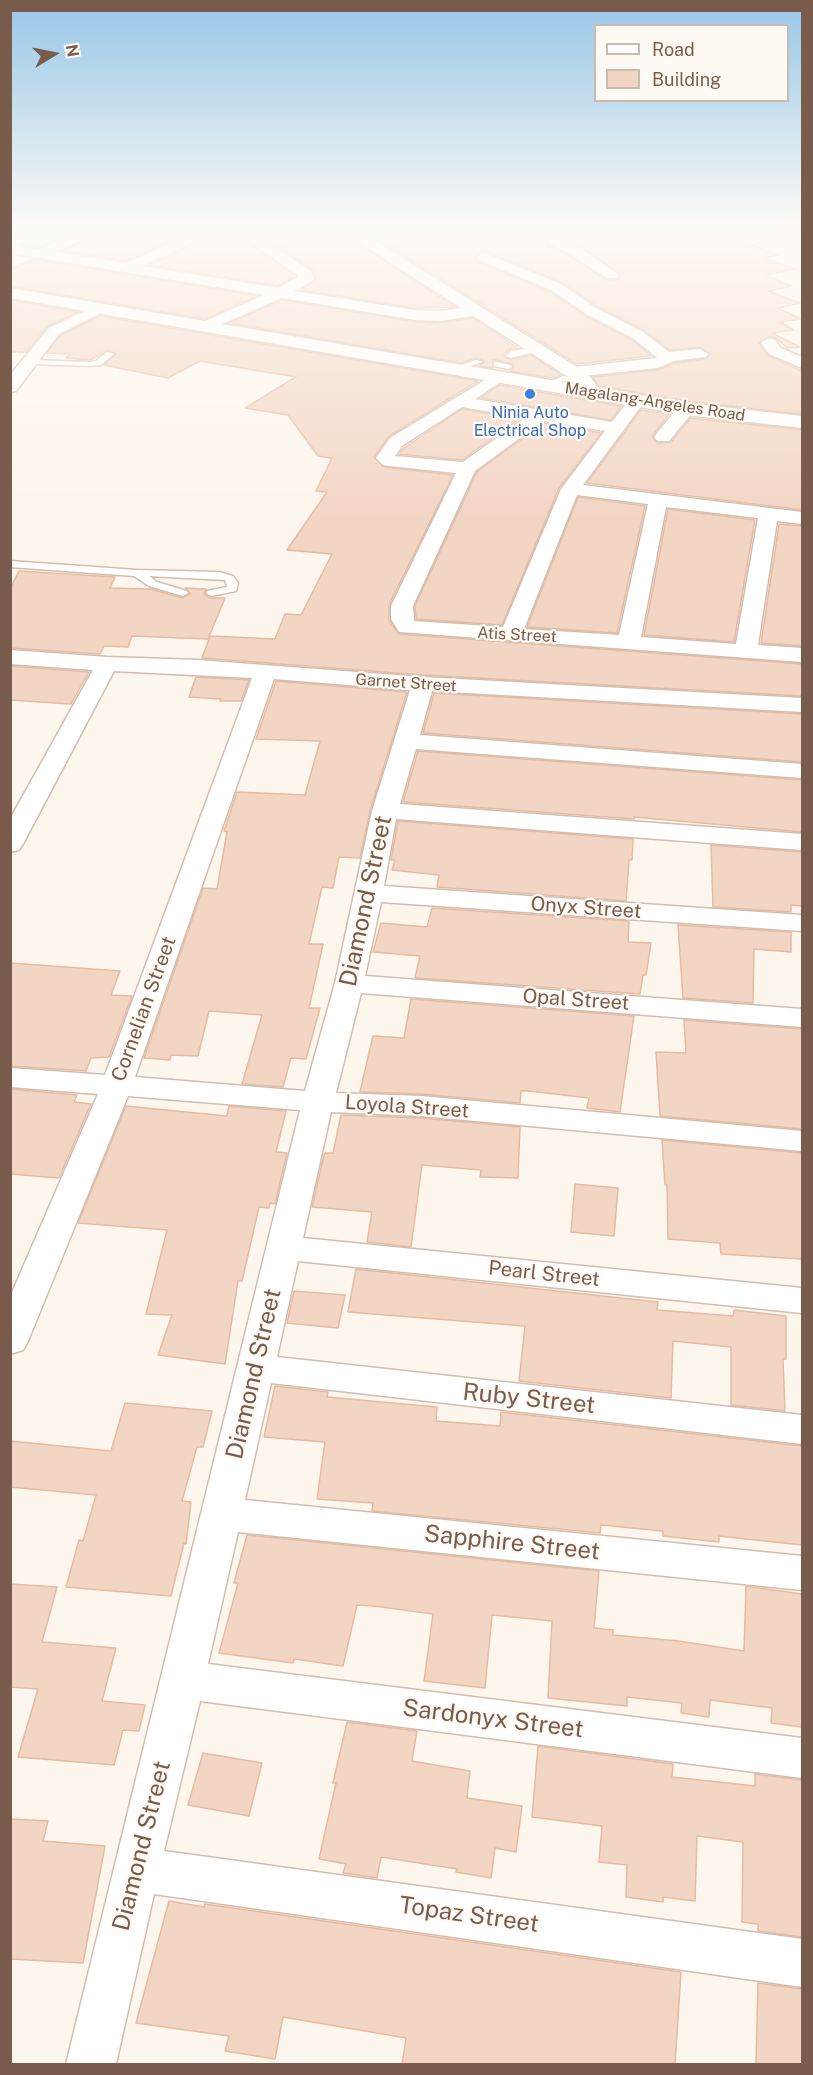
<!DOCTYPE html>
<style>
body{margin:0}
#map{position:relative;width:813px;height:2075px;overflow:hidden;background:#fdf6ec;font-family:"Public Sans",sans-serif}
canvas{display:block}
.frame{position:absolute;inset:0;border:12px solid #7a5c4d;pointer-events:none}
.legend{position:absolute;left:594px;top:24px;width:195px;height:78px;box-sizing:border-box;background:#fffaf3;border:2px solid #cabbb1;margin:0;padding:8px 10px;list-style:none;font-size:18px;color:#7a5c4d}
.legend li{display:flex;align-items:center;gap:12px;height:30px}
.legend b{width:30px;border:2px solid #cabbb1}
.north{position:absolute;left:24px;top:24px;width:60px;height:60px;-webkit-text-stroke:4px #fffaf3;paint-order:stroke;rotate:80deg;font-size:16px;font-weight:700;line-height:24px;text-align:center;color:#7a5c4d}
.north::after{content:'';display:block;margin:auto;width:21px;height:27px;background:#7a5c4d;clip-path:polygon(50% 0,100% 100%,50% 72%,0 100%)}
</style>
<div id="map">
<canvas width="813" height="2075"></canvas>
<div class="frame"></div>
<ul class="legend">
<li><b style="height:8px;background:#fff"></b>Road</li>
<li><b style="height:16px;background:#f3d5c3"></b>Building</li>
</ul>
<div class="north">N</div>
</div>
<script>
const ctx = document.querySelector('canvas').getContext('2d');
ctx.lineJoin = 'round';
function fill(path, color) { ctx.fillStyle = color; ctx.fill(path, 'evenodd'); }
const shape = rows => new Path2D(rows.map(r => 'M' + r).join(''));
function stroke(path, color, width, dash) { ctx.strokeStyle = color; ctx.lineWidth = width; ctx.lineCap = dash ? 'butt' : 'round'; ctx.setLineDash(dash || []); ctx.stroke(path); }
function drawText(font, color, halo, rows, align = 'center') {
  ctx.font = font + ' "Public Sans",sans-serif'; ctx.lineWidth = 4.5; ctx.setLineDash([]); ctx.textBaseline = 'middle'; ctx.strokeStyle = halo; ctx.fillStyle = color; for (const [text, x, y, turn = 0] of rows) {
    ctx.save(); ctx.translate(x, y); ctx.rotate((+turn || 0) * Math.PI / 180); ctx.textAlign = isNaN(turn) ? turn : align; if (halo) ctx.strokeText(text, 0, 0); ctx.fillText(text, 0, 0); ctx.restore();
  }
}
const building = shape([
 [62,230,78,230,39,248,20,244,62,230],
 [104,230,196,230,125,261,63,251,104,230],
 [223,230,231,230,295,276,278,286,150,265,223,230],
 [254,230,338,230,455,307,415,308,301,290,316,279,313,270,254,230],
 [363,230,535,230,546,239,548,246,566,254,607,280,617,280,621,275,578,244,563,237,558,230,765,230,766,242,751,245,779,255,764,258,796,269,766,275,792,286,769,291,800,303,778,308,801,319,780,322,794,330,772,333,800,347,787,348,776,338,770,336,759,343,768,356,802,371,802,414,686,401,599,386,593,377,658,370,675,363,706,359,710,354,700,347,670,350,644,330,597,306,562,282,485,251,476,255,478,262,550,292,585,316,632,340,651,356,577,364,363,230],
 [34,259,256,296,205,319,10,286,10,269,34,259],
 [10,300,78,312,47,327,26,352,10,352,10,300],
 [282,300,415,322,440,323,473,318,518,348,509,349,504,354,505,358,511,360,531,355,561,375,553,378,510,371,514,368,513,364,497,360,492,360,493,368,479,366,485,361,477,358,461,363,230,323,282,300],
 [100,316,478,381,389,436,374,457,383,467,453,475,389,605,389,620,399,634,802,664,802,696,423,675,202,658,210,636,275,639,285,614,301,615,332,554,287,550,327,492,316,491,332,458,318,456,288,415,245,408,296,377,200,361,168,378,104,365,116,354,108,350,90,360,66,358,70,354,47,353,60,336,100,316],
 [500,385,585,400,621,406,611,420,481,398,500,385],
 [462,409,519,419,462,460,399,454,404,448,462,409],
 [641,410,669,414,652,436,657,443,671,442,691,418,802,430,802,510,587,483,641,410],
 [544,423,601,433,559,488,502,625,416,619,415,606,477,472,544,423],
 [578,497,645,506,617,633,527,627,578,497],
 [668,509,755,520,734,642,644,635,668,509],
 [779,524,802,526,802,646,761,643,779,524],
 [19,571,115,577,110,588,151,589,182,598,190,594,185,588,206,589,204,594,210,598,225,598,208,639,132,636,128,647,104,646,100,654,10,648,10,589,19,571],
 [10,666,89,672,71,704,10,700,10,666],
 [196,677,249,680,241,701,220,701,221,699,189,697,196,677],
 [276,681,407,692,370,811,360,858,339,857,333,888,322,887,309,944,323,944,309,1008,320,1008,306,1059,291,1058,283,1087,242,1084,262,1015,209,1011,198,1056,171,1055,170,1060,144,1058,203,888,217,889,227,832,224,831,237,792,305,795,320,741,256,739,276,681],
 [434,693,802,714,802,762,423,733,434,693],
 [418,751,802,780,802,832,634,817,634,819,403,802,418,751],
 [398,821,633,839,632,860,629,860,626,901,437,887,439,875,392,870,395,860,391,860,398,821],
 [711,845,802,852,802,906,791,905,791,912,713,907,711,845],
 [432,908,629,921,628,942,651,943,646,975,643,975,640,994,415,978,420,956,373,952,381,923,427,927,432,908],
 [678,925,791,932,791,952,754,949,753,1003,683,998,678,925],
 [10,963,120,971,111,995,132,996,109,1057,91,1058,86,1071,10,1066,10,963],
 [411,999,634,1016,620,1112,587,1108,589,1098,529,1091,521,1091,520,1103,421,1094,360,1092,373,1036,404,1038,411,999],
 [684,1020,802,1029,802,1129,660,1116,656,1052,686,1053,684,1020],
 [10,1089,77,1095,74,1102,91,1104,59,1178,10,1174,10,1089],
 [126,1106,227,1116,229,1106,286,1111,276,1152,287,1153,275,1204,270,1203,269,1208,259,1207,242,1281,238,1281,225,1364,158,1355,172,1315,146,1314,167,1230,78,1223,126,1106],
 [341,1115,421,1118,520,1127,518,1178,480,1177,481,1170,422,1165,411,1247,367,1242,372,1212,312,1207,324,1155,325,1153,333,1153,341,1115],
 [662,1140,802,1153,802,1259,721,1254,720,1243,668,1239,667,1185,665,1185,662,1140],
 [575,1184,618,1188,614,1236,571,1232,575,1184],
 [356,1269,658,1302,657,1310,733,1316,734,1310,786,1316,786,1359,783,1359,785,1411,731,1405,731,1347,673,1341,671,1398,519,1381,525,1326,348,1312,356,1269],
 [294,1291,345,1295,338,1328,287,1323,294,1291],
 [275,1386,328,1392,327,1397,437,1407,436,1421,500,1426,501,1412,802,1446,802,1545,719,1536,719,1542,663,1536,663,1531,601,1525,600,1533,372,1511,373,1503,317,1499,325,1442,264,1437,275,1386],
 [125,1403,212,1411,203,1447,197,1447,182,1501,191,1502,186,1544,184,1543,171,1596,66,1587,79,1540,83,1541,96,1495,10,1487,10,1441,111,1451,125,1403],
 [247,1535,599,1571,594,1628,613,1630,613,1635,679,1641,744,1651,746,1586,802,1594,802,1727,771,1723,772,1708,710,1700,709,1717,681,1713,682,1703,627,1697,627,1706,548,1698,552,1621,492,1615,485,1688,424,1681,433,1614,374,1606,357,1605,343,1666,294,1659,293,1663,219,1653,238,1583,234,1583,247,1535],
 [10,1584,57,1587,42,1642,116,1648,102,1701,145,1705,139,1731,123,1730,114,1765,18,1757,38,1689,10,1687,10,1584],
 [347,1722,417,1731,412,1761,470,1771,467,1798,522,1806,516,1852,495,1848,491,1878,456,1872,457,1869,381,1857,377,1878,343,1873,346,1864,319,1859,336,1783,333,1783,347,1722],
 [538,1746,673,1764,672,1777,755,1786,755,1774,802,1780,802,1937,758,1931,758,1924,742,1922,743,1842,697,1836,695,1901,663,1897,663,1902,626,1897,627,1865,599,1862,602,1826,532,1817,538,1746],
 [203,1753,262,1763,249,1816,188,1805,203,1753],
 [10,1819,48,1821,43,1841,105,1846,83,1963,10,1959,10,1819],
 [169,1901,204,1907,205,1904,681,1972,675,2064,402,2064,406,2038,283,2017,275,2059,225,2051,229,2036,136,2023,169,1901],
 [758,1983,802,1989,802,2064,756,2064,758,1983]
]);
fill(building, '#f3d5c3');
stroke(building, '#e6bba3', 1.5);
const service = shape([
 [537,347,541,349,540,351,510,358,506,356,511,351,537,347],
 [107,352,114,354,101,365,90,366,31,364,27,362,31,360,90,362,96,361,107,352],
 [476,360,483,362,453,371,449,369,476,360],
 [497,362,511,365,512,367,508,369,494,366,494,362,497,362],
 [563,376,586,380,590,382,586,384,564,381,548,387,544,385,563,376],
 [10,561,137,570,219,572,233,576,238,583,236,591,211,596,206,593,207,591,227,587,225,580,149,576,157,582,187,591,188,593,183,596,149,586,134,576,10,567,10,561]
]);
const minor = shape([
 [84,230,102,230,56,252,125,263,203,230,221,230,142,266,278,288,299,276,233,230,249,230,311,271,314,278,312,281,294,291,415,310,440,311,474,306,482,311,474,316,440,321,415,320,282,298,206,331,198,326,201,323,264,295,10,253,10,245,39,250,84,230],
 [537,230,553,230,560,234,561,239,577,246,619,275,617,278,607,278,567,252,549,244,548,238,537,230],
 [484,253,561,284,596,308,643,332,669,352,700,349,708,354,706,357,674,361,658,368,574,377,568,375,566,372,574,367,657,358,633,338,586,314,551,290,479,260,477,257,484,253],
 [100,304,105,305,107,308,105,311,59,334,16,391,10,392,10,375,49,328,100,304],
 [769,338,775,340,781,348,802,357,802,368,769,354,761,343,769,338],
 [498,372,504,374,506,377,504,380,475,399,612,422,631,397,643,397,645,401,583,485,802,512,802,524,777,521,758,645,802,648,802,662,399,632,391,619,391,606,456,473,389,466,383,465,376,458,390,438,498,372],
 [462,407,525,418,463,462,395,456,402,446,462,407],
 [543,421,605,431,561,489,503,627,414,621,413,606,475,471,543,421],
 [577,495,648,504,619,635,524,629,577,495],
 [666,507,758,518,736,644,641,637,666,507],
 [686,404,692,405,695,409,692,413,669,441,657,441,654,437,657,433,680,405,686,404],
 [10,650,107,657,198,660,423,677,802,698,802,712,432,691,420,735,802,764,802,778,416,749,400,804,802,834,802,850,396,819,384,886,802,915,802,931,381,902,365,976,802,1009,802,1027,361,993,336,1093,421,1096,802,1131,802,1151,421,1116,331,1112,303,1238,802,1288,802,1313,298,1261,277,1357,802,1415,802,1444,271,1383,245,1500,802,1556,802,1590,238,1532,208,1664,802,1738,802,1778,200,1701,164,1851,802,1939,802,1987,154,1894,116,2064,66,2064,300,1110,128,1096,28,1341,23,1350,10,1354,10,1297,98,1094,10,1087,10,1068,105,1075,252,678,114,671,23,844,19,850,10,852,10,819,93,670,10,664,10,650],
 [274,679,410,690,372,811,335,983,305,1091,135,1077,274,679]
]);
const tertiary = shape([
 [340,230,358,230,588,374,597,386,595,392,592,396,586,398,580,396,577,392,579,386,576,382,340,230]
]);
const secondary = shape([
 [10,288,686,403,802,416,802,428,686,415,10,298,10,288]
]);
stroke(service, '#d1beb0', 3);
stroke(minor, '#d1beb0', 3);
stroke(tertiary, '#d1beb0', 3);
stroke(secondary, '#d6c0b0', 3);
fill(service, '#fff');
fill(minor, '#fff');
fill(tertiary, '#fff');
fill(secondary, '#fff');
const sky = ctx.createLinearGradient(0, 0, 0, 521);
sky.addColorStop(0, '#97c7e8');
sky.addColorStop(0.44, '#fefbf6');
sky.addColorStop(1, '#fefbf600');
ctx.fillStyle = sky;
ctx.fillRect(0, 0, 813, 521);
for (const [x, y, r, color] of [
 [530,394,6,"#3f7fe0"]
]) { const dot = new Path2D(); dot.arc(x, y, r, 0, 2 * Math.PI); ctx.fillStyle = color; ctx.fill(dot); stroke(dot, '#fffaf3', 2); }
drawText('16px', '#7a5c4d', '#fffaf3', [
 ["Magalang-Angeles Road",655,402,9],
 ["Atis Street",517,635,3],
 ["Garnet Street",406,683,4]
]);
drawText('16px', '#366cbe', '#fffaf3', [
 ["Ninia Auto",530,413],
 ["Electrical Shop",530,431]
]);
drawText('20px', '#7a5c4d', '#fffaf3', [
 ["Onyx Street",586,908,4],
 ["Opal Street",576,1000,4],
 ["Cornelian Street",144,1009,-70],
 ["Loyola Street",407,1107,4],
 ["Pearl Street",544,1274,6]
]);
drawText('24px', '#7a5c4d', '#fffaf3', [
 ["Diamond Street",366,901,-78],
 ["Diamond Street",254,1374,-77],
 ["Ruby Street",529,1399,6],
 ["Sapphire Street",512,1543,6],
 ["Sardonyx Street",493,1719,7],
 ["Diamond Street",142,1846,-76],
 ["Topaz Street",469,1915,8]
]);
</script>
